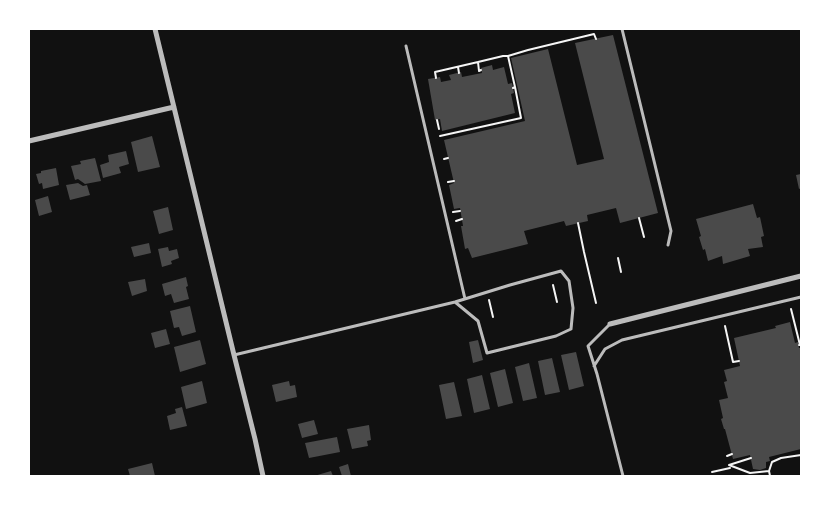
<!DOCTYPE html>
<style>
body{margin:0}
#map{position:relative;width:830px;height:505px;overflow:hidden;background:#111;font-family:"Golos Text",sans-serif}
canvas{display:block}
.frame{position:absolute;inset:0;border:30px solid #fff;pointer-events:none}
</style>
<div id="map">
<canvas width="830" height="505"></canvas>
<div class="frame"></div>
</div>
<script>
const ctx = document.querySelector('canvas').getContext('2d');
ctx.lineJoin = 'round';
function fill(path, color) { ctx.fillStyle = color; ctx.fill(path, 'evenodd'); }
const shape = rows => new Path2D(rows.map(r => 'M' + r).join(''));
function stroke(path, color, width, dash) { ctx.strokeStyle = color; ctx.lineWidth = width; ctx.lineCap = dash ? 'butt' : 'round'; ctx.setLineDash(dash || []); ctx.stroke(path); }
fill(shape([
 [613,35,658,213,620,223,616,208,587,215,588,221,566,226,564,221,524,231,528,244,472,258,468,248,465,249,461,226,463,226,460,208,454,209,449,185,454,183,444,140,525,121,511,58,548,49,577,165,604,159,575,43],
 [492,65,493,70,504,67,508,84,512,83,514,93,511,94,515,113,442,131,440,119,435,120,428,79,440,77,441,82,451,80,449,75,461,72,462,77,482,73,481,68],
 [152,136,160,167,138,172,131,142],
 [126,151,129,164,119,167,121,173,103,178,100,165,109,162,108,155],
 [95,158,101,181,85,184,78,179,75,180,71,166,81,164,80,161],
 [56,168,59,185,43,189,42,183,39,184,36,174,41,173,41,171],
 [801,174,801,188,799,189,796,175],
 [78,183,83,186,87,185,90,195,70,200,66,185],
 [48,196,52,212,39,216,35,200],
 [753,204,757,218,760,217,764,236,761,237,763,247,748,249,750,256,723,264,722,256,708,261,705,249,703,250,699,237,701,236,696,219],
 [168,207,173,230,159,234,153,211],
 [149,243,151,253,134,257,131,247],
 [168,247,169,251,177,249,179,258,171,261,172,264,162,267,158,249],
 [186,277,188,286,186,287,189,299,174,303,171,294,165,296,162,284],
 [145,279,147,291,132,296,128,282],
 [190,306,196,332,182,336,179,327,174,328,170,311],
 [790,322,795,343,798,342,799,348,801,348,801,449,769,457,770,461,766,462,766,468,760,470,753,469,750,455,733,459,725,429,724,429,721,419,723,418,719,400,728,398,724,382,727,381,724,370,740,366,734,338,776,328,775,326],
 [166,329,170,344,155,348,151,333],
 [200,340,206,364,180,372,174,347],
 [478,340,483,360,473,363,469,342],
 [576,352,584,386,569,390,561,355],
 [552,358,560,392,545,395,538,361],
 [529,363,537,398,523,401,515,367],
 [505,369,513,403,498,407,490,373],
 [482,375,490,409,474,413,467,379],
 [202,381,207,403,186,409,181,387],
 [289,381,290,386,295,385,297,397,276,402,272,385],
 [454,382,462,416,446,419,439,385],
 [182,407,187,426,170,430,167,416,176,413,175,409],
 [314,420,318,434,302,438,298,424],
 [369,425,371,440,367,441,368,446,352,449,347,429],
 [337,437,340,452,309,458,305,443],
 [152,463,155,476,130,476,128,469],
 [348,464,351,476,342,476,339,467],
 [331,471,333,476,314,476]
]), '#4a4a4a');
stroke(shape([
 [508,56,528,50,594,34,596,39],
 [458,67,459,73],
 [481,70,479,71,478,62,503,56,508,56,515,87],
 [436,78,435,72,478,62],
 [437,120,439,129],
 [440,136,521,118,515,87,513,88],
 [444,159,448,158],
 [448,182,454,181],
 [453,212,460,211],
 [639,218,644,237],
 [456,221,462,219],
 [578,223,584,252,596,303],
 [618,258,621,272],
 [553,285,557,302],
 [489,300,493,317],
 [791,309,800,345,799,345],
 [725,326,733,362,739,361],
 [727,456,732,454],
 [729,465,750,473,769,471],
 [729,465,751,458],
 [712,472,730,468],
 [770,476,769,471,772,462,781,458,801,455,801,457]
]), '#f5f5f5', 2);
stroke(shape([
 [622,29,671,231,668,245],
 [406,46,465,299],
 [610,324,588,346,597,374,623,476],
 [234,355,455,302,510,285,561,271,569,281,573,308,571,329,556,336,487,353,478,321,455,302],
 [594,366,605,349,622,340,801,297]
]), '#bcbcbc', 3);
stroke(shape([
 [155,29,234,355,255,439,263,476],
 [29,141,174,107],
 [610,324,801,276]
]), '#bcbcbc', 5);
</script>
